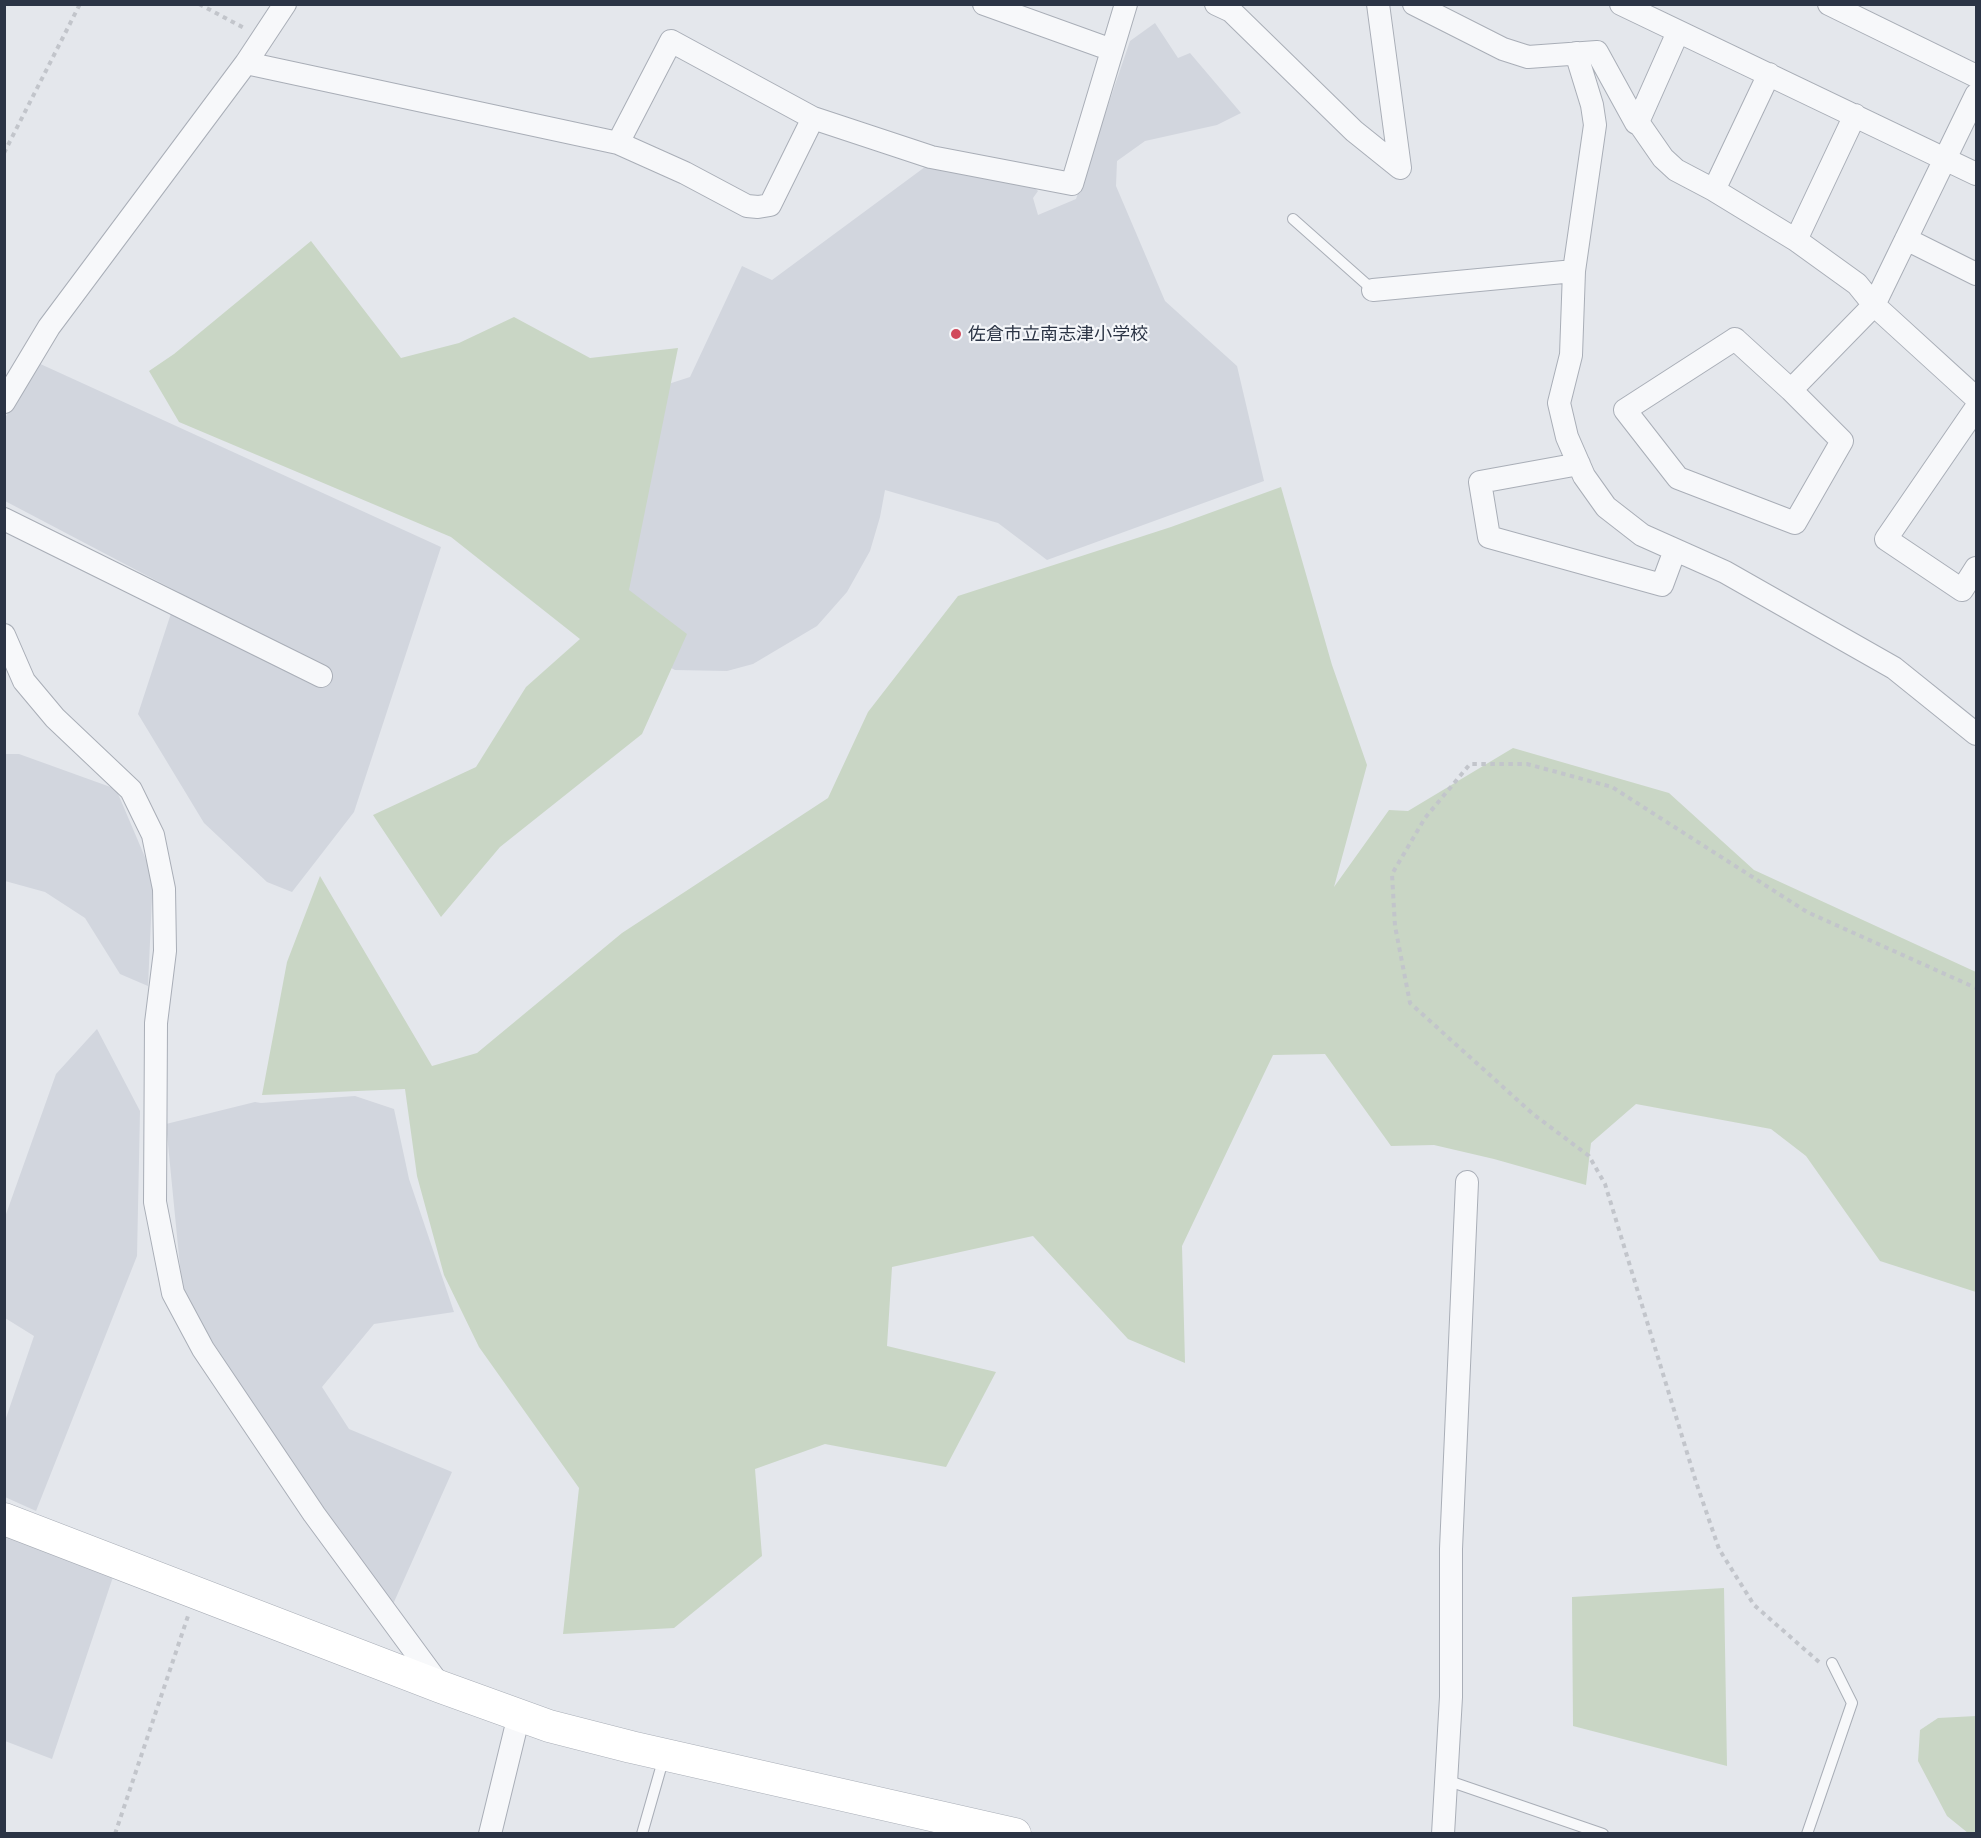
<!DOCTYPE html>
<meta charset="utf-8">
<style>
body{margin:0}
#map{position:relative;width:1981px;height:1838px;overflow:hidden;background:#e4e7ec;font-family:"Asap Condensed",sans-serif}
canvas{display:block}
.frame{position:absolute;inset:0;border:6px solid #2b3445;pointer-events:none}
</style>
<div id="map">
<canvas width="1981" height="1838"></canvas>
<div class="frame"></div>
</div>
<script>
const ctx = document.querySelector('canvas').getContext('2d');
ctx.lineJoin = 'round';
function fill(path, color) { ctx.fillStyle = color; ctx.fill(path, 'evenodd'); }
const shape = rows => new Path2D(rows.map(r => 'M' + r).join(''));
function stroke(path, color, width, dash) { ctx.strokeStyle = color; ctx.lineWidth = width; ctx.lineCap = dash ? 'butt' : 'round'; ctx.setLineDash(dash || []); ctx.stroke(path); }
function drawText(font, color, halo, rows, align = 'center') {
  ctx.font = font + ' "Asap Condensed","Noto Sans JP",sans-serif'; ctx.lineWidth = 4.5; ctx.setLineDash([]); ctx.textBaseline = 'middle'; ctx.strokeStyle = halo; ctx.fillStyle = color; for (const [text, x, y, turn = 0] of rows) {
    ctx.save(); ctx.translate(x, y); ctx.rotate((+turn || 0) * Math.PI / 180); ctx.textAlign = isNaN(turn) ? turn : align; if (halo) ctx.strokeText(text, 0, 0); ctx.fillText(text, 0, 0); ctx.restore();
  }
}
fill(shape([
 [1155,23,1178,58,1190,53,1241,113,1217,125,1145,141,1117,161,1116,186,1165,301,1237,366,1264,481,1047,560,998,523,885,490,880,517,870,551,847,592,817,626,753,664,727,671,675,670,631,647,618,414,656,388,690,377,742,266,772,280,929,164,1031,185,1038,191,1033,198,1038,215,1076,199,1130,41],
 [36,362,441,547,354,812,292,892,267,882,204,823,138,714,178,592,5,501,5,418],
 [4,754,19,754,116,789,153,876,148,986,120,974,85,918,45,892,5,881],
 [97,1029,140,1111,137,1256,36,1511,5,1497,5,1421,34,1336,5,1318,5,1217,56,1074],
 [355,1096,394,1109,409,1179,454,1312,374,1324,322,1387,349,1429,452,1472,390,1611,347,1542,271,1431,183,1297,166,1124,255,1102,261,1103],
 [4,1531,115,1571,52,1759,5,1741]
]), '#d2d6de');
fill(shape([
 [311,241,401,358,459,343,514,317,590,358,678,348,629,590,687,634,642,734,500,847,441,917,373,815,476,767,526,687,580,639,451,537,179,422,149,371,174,354],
 [1281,487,1332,665,1367,765,1334,887,1389,810,1408,811,1513,748,1669,793,1754,870,1976,972,1976,1292,1880,1261,1806,1156,1771,1129,1636,1104,1591,1143,1586,1185,1494,1159,1434,1145,1391,1146,1325,1054,1273,1055,1182,1246,1185,1363,1128,1339,1033,1236,892,1267,887,1346,996,1372,946,1467,825,1444,755,1469,762,1556,674,1628,563,1634,579,1488,479,1347,444,1275,417,1176,405,1089,262,1095,287,962,320,876,432,1066,477,1053,622,933,828,798,868,712,958,596,1171,527],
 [1724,1588,1727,1766,1573,1726,1572,1597],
 [1976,1716,1976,1833,1968,1833,1947,1816,1918,1761,1920,1730,1938,1718]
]), '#c9d6c5');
const lane = shape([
 [1293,219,1373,290],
 [1446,1780,1603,1834],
 [642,1834,664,1757],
 [1807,1834,1852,1703,1832,1663]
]);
const street = shape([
 [984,4,1112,50],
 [1216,4,1231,11,1354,131,1400,168,1378,4],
 [1414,4,1503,49,1528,57,1597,52,1636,123,1638,122,1663,158,1676,170,1714,190,1796,240,1857,284,1874,305,1976,398],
 [1621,4,1976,174],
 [1829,4,1976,76],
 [1576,53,1592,105,1595,125,1574,271,1571,355,1559,403,1567,437,1584,476,1606,507,1642,535,1725,572,1894,668,1976,734],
 [246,63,618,143,685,173,747,206,758,207,770,205,813,118],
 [1638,122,1678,32],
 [618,143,671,41,813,118,931,157,1072,184,1126,4],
 [1714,190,1769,74],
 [1906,239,1976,274],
 [1796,240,1855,115],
 [1373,290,1574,271],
 [1735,339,1791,390,1842,441,1795,523,1678,478,1625,410,1735,339],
 [1791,390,1874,305,1976,95],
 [4,402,49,327,246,63,285,4],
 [1976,408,1886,539,1962,590,1976,568],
 [1579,464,1480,482,1489,537,1662,585,1675,550],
 [4,519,321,676],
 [4,635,24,681,55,718,131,790,153,835,164,889,165,951,156,1023,155,1202,173,1293,203,1349,314,1514,441,1687],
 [490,1834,519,1715],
 [1443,1834,1451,1697,1451,1549,1467,1182]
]);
const secondary = shape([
 [4,1519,441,1687,549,1726,631,1747,1015,1834]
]);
stroke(lane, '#a9aeb7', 12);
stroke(street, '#a9aeb7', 24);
stroke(secondary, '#a9aeb7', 33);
stroke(shape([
 [199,4,246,29],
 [4,153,80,4],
 [1819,1662,1754,1605,1719,1549,1696,1482,1605,1184,1589,1156,1533,1114,1410,1003,1395,926,1392,874,1425,818,1470,764,1527,764,1612,787,1807,912,1976,988],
 [115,1834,188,1616]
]), '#c2c5cb', 4, [4.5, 4.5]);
stroke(lane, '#f7f8fa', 10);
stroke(street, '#f7f8fa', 22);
stroke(secondary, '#fff', 32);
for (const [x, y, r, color] of [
 [956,334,6,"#d1495b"]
]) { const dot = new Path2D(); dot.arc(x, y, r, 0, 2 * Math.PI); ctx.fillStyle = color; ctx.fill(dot); stroke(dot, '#f4f6f9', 2); }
drawText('18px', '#2b3445', '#f4f6f9', [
 ["佐倉市立南志津小学校",968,334]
], 'left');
</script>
